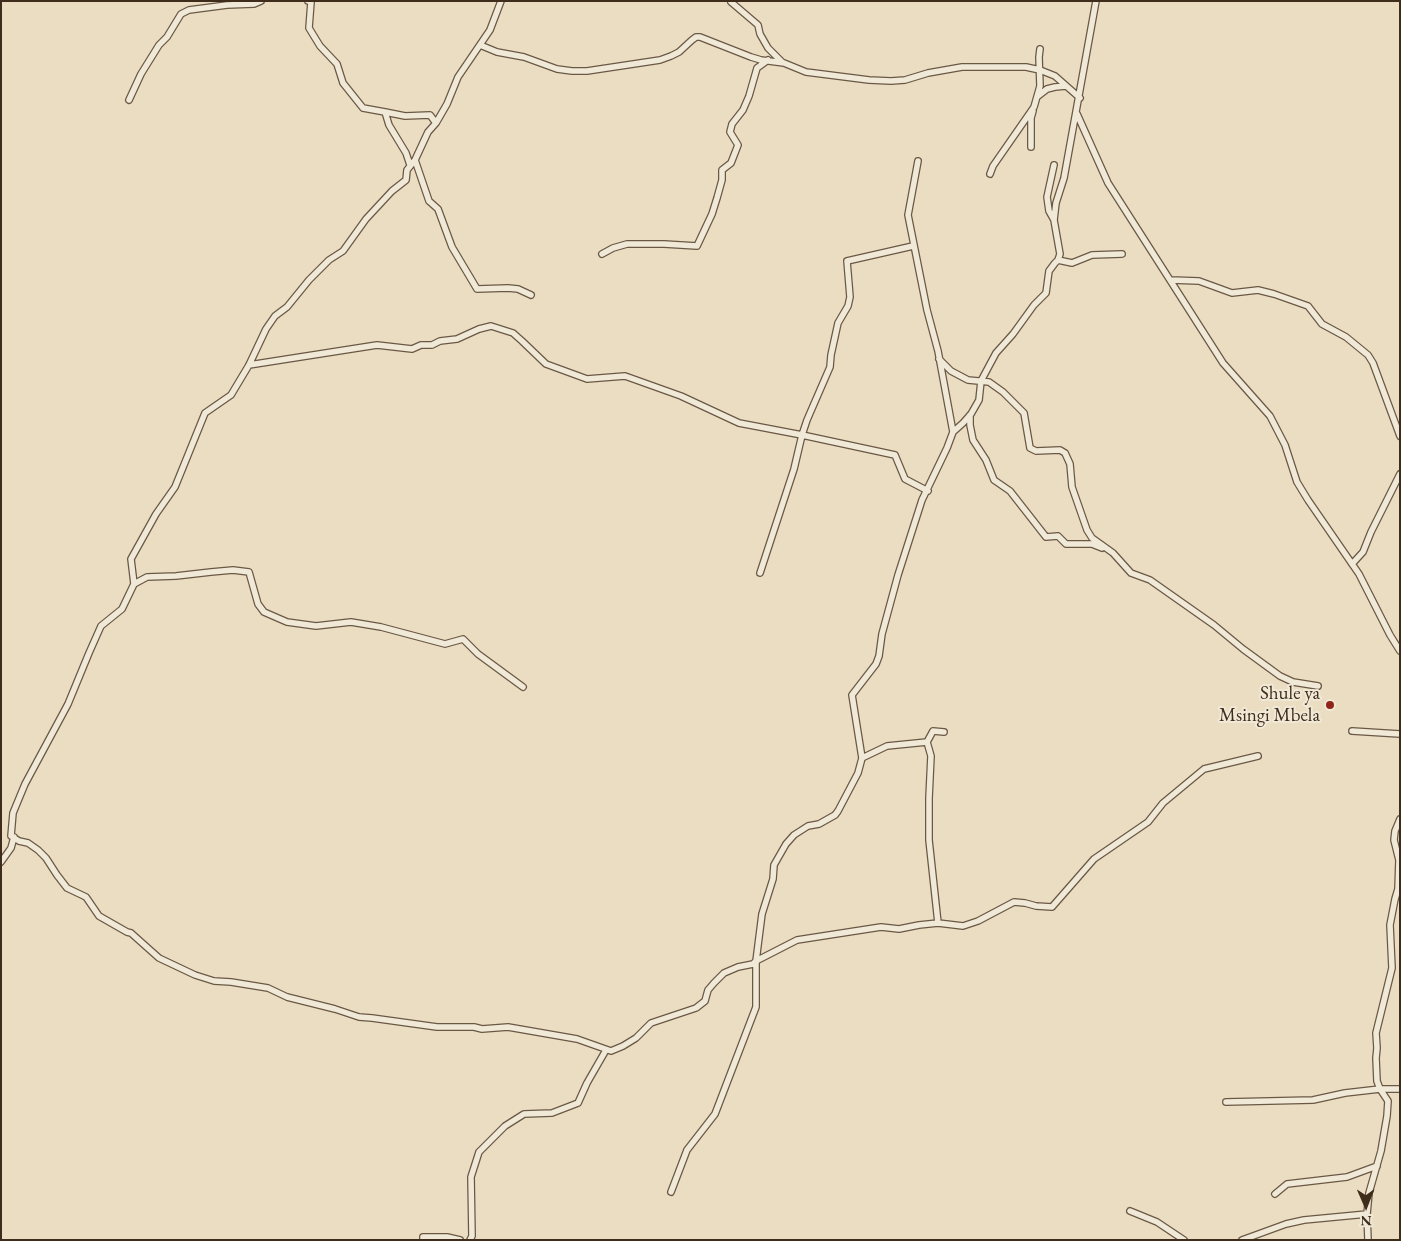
<!DOCTYPE html>
<style>
body{margin:0}
#map{position:relative;width:1401px;height:1241px;overflow:hidden;background:#eaddc2;font-family:"EB Garamond",serif}
canvas{display:block}
.frame{position:absolute;inset:0;border:2px solid #402c1b;pointer-events:none}
.north{position:absolute;left:1341px;top:1181px;width:50px;height:50px;-webkit-text-stroke:4px #f1e9d7;paint-order:stroke;rotate:179deg;font-size:14px;font-weight:700;line-height:20px;text-align:center;color:#402c1b}
.north::after{content:'';display:block;margin:auto;width:18px;height:22px;background:#402c1b;clip-path:polygon(50% 0,100% 100%,50% 72%,0 100%)}
</style>
<div id="map">
<canvas width="1401" height="1241"></canvas>
<div class="frame"></div>
<div class="north">N</div>
</div>
<script>
const ctx = document.querySelector('canvas').getContext('2d');
ctx.lineJoin = 'round';
const shape = rows => new Path2D(rows.map(r => 'M' + r).join(''));
function stroke(path, color, width, dash) { ctx.strokeStyle = color; ctx.lineWidth = width; ctx.lineCap = dash ? 'butt' : 'round'; ctx.setLineDash(dash || []); ctx.stroke(path); }
function drawText(font, color, halo, rows, align = 'center') {
  ctx.font = font + ' "EB Garamond",serif'; ctx.lineWidth = 4; ctx.setLineDash([]); ctx.textBaseline = 'middle'; ctx.strokeStyle = halo; ctx.fillStyle = color; for (const [text, x, y, turn = 0] of rows) {
    ctx.save(); ctx.translate(x, y); ctx.rotate((+turn || 0) * Math.PI / 180); ctx.textAlign = isNaN(turn) ? turn : align; if (halo) ctx.strokeText(text, 0, 0); ctx.fillText(text, 0, 0); ctx.restore();
  }
}
const street = shape([
 [308,1,311,2,309,28,320,46,337,64,343,83,363,108,385,112,389,125,406,153,410,165],
 [501,1,490,30,458,77,447,104,436,123,428,132,415,160,407,170,406,180,392,191,366,219,343,251,329,260,309,280,287,307,275,316,266,329,249,365,231,395,205,413,175,487,156,514,131,559,134,584,122,609,101,626,89,653,68,704,25,784,13,813,11,836,19,841,28,843,38,850,46,858,57,875,67,888,86,897,99,916,127,932,131,933,159,958,195,975,214,981,231,982,268,988,287,997,335,1009,359,1017,372,1018,437,1027,474,1027,482,1029,508,1027,577,1039,611,1051,623,1046,636,1038,651,1023,696,1008,705,1001,708,990,714,983,724,973,738,967,753,964,756,961,762,914,773,879,774,865,786,844,794,835,808,826,819,824,835,815,838,811,858,773,862,758,852,695,876,664,879,656,882,634,898,575,922,500,947,448,953,432,963,423,971,414,979,400,981,381,989,366,996,353,1013,334,1034,305,1046,293,1049,271,1055,263,1058,260,1060,254,1054,220,1056,203,1064,178,1096,1],
 [731,2,758,25,760,34,768,48,782,62],
 [480,45,497,52,524,57,557,69,572,71,587,71,660,60,671,56,679,52,692,40,696,37,700,37,751,57,761,60,784,63,806,72,869,80,891,81,905,80,928,73,962,67,1026,67,1040,70,1055,76,1080,98],
 [1038,96,1047,89,1055,87,1066,86],
 [129,100,141,74,159,45,167,37,181,14,189,10,227,5,254,4,261,1],
 [385,112,405,116,430,115,436,123],
 [1077,114,1108,183,1223,363,1270,416,1285,445,1297,482,1308,500,1359,574,1390,635,1400,651],
 [1031,147,1031,118,1033,111],
 [415,160,429,201,438,209,452,247,477,289,508,288,518,289,531,295],
 [918,161,908,215,927,310,938,351,953,432],
 [990,174,993,166,1034,107,1040,86,1039,57,1040,49],
 [1054,220,1049,211,1047,197,1054,165],
 [602,254,613,248,627,244,664,244,697,246,712,214,717,198,722,180,722,170,731,163,738,145,730,132,732,124,743,110,749,96,757,68,768,60],
 [1058,260,1072,263,1092,255,1122,254],
 [1171,280,1199,281,1232,293,1258,290,1274,294,1308,306,1322,324,1346,337,1368,355,1373,363,1400,436],
 [939,359,951,371,968,380,989,382,1003,392,1024,413,1030,448,1036,451,1060,450,1065,453,1070,464,1072,487,1087,530,1092,538,1113,553,1131,573,1150,580,1214,625,1243,649,1280,676,1293,682,1318,686],
 [249,365,377,345,412,349,421,345,432,345,440,341,457,339,479,329,491,326,513,333,522,341,546,364,587,379,625,376,681,396,739,423,802,435,895,455,905,479,928,491],
 [970,415,970,425,973,440,986,460,994,480,1010,491,1046,537,1058,536,1066,544,1092,544,1102,548],
 [1352,564,1363,552,1371,532,1400,474],
 [760,573,794,469,802,435,807,420,830,367,831,355,838,323,848,306,850,297,847,261,913,246],
 [134,584,147,577,176,576,211,572,233,570,249,572,258,604,264,612,287,622,316,626,351,622,381,627,445,644,463,639,478,654,523,687],
 [1352,731,1400,734],
 [862,758,887,746,927,742],
 [1,862,11,848,14,837],
 [938,923,929,840,929,798,931,756,927,742,933,731,944,732],
 [1226,1102,1313,1100,1345,1093,1380,1089,1400,1089],
 [671,1192,687,1150,715,1114,756,1007,756,961,797,940,881,927,899,929,919,925,938,923,963,926,978,921,1014,902,1025,903,1036,906,1052,907,1094,859,1148,822,1163,803,1204,769,1258,756],
 [1275,1194,1287,1184,1347,1177,1377,1166],
 [1130,1211,1157,1222,1184,1240],
 [423,1240,423,1237,447,1237,460,1240],
 [470,1240,472,1236,471,1177,479,1152,505,1126,524,1114,552,1113,578,1103,587,1083,606,1050],
 [1242,1240,1286,1224,1304,1220,1367,1214],
 [1368,1240,1367,1214,1369,1193,1381,1151,1387,1116,1388,1101,1380,1089,1377,1081,1376,1058,1377,1048,1376,1033,1392,968,1390,925,1395,899,1398,889,1399,860,1394,840,1395,831,1400,819]
]);
stroke(street, '#6a5845', 8);
stroke(street, '#f1e9d7', 5.5);
for (const [x, y, r, color] of [
 [1330,705,5,"#8f2418"]
]) { const dot = new Path2D(); dot.arc(x, y, r, 0, 2 * Math.PI); ctx.fillStyle = color; ctx.fill(dot); stroke(dot, '#f1e9d7', 2); }
drawText('19px', '#402c1b', '#f1e9d7', [
 ["Shule ya",1320,694],
 ["Msingi Mbela",1320,716]
], 'right');
</script>
